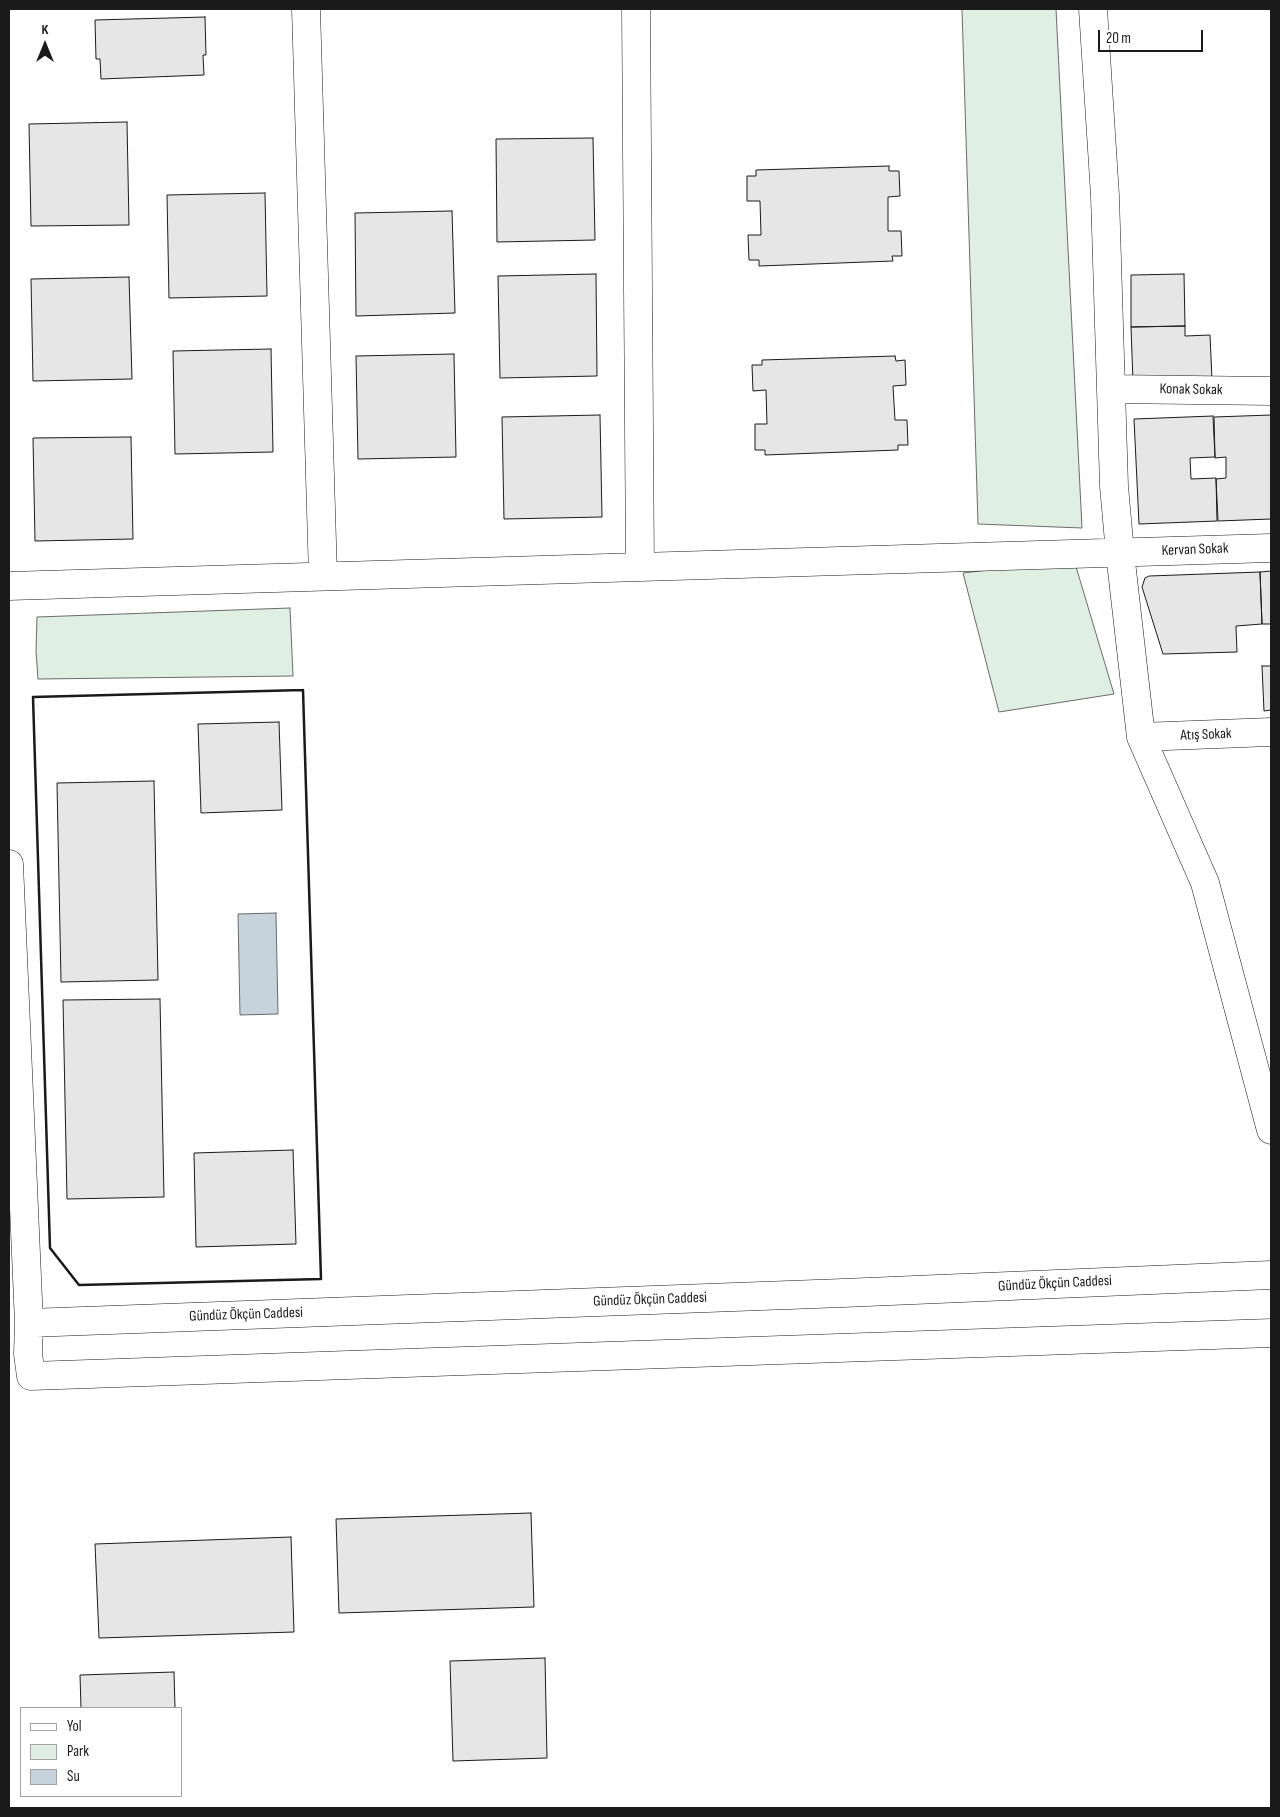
<!DOCTYPE html>
<meta charset="utf-8">
<style>
body{margin:0}
#map{position:relative;width:1280px;height:1817px;overflow:hidden;background:#fff;font-family:"Sofia Sans Condensed",sans-serif}
canvas{display:block}
.frame{position:absolute;inset:0;border:10px solid #1a1a1a;pointer-events:none}
.legend{position:absolute;left:20px;top:1707px;width:162px;height:90px;box-sizing:border-box;background:#fff;border:1px solid #a3a3a3;margin:0;padding:6px 9px;list-style:none;font-size:15px;color:#1a1a1a}
.legend li{display:flex;align-items:center;gap:10px;height:25px}
.legend b{width:25px;border:1px solid #a3a3a3}
.north{position:absolute;left:20px;top:20px;width:50px;height:50px;-webkit-text-stroke:4px #fff;paint-order:stroke;rotate:0deg;font-size:14px;font-weight:700;line-height:20px;text-align:center;color:#1a1a1a}
.north::after{content:'';display:block;margin:auto;width:18px;height:22px;background:#1a1a1a;clip-path:polygon(50% 0,100% 100%,50% 72%,0 100%)}
.scale{position:absolute;left:1098px;top:30px;width:105px;height:22px;box-sizing:border-box;border:2px solid #1a1a1a;border-top:0;padding-left:6px;font-size:15px;line-height:18px;white-space:nowrap;color:#1a1a1a;-webkit-text-stroke:4px #fff;paint-order:stroke}
</style>
<div id="map">
<canvas width="1280" height="1817"></canvas>
<div class="frame"></div>
<ul class="legend">
<li><b style="height:6px;background:#fff"></b>Yol</li>
<li><b style="height:14px;background:#e0efe3"></b>Park</li>
<li><b style="height:14px;background:#c6d2dc"></b>Su</li>
</ul>
<div class="north">K</div>
<div class="scale">20 m</div>
</div>
<script>
const ctx = document.querySelector('canvas').getContext('2d');
ctx.lineJoin = 'round';
function fill(path, color) { ctx.fillStyle = color; ctx.fill(path, 'evenodd'); }
const shape = rows => new Path2D(rows.map(r => 'M' + r).join(''));
function stroke(path, color, width, dash) { ctx.strokeStyle = color; ctx.lineWidth = width; ctx.lineCap = dash ? 'butt' : 'round'; ctx.setLineDash(dash || []); ctx.stroke(path); }
function drawText(font, color, halo, rows, align = 'center') {
  ctx.font = font + ' "Sofia Sans Condensed",sans-serif'; ctx.lineWidth = 4; ctx.setLineDash([]); ctx.textBaseline = 'middle'; ctx.strokeStyle = halo; ctx.fillStyle = color; for (const [text, x, y, turn = 0] of rows) {
    ctx.save(); ctx.translate(x, y); ctx.rotate((+turn || 0) * Math.PI / 180); ctx.textAlign = isNaN(turn) ? turn : align; if (halo) ctx.strokeText(text, 0, 0); ctx.fillText(text, 0, 0); ctx.restore();
  }
}
const green = shape([
 [962,9,1056,9,1082,528,978,524,962,9],
 [1074,560,1114,694,999,712,963,573,1074,560],
 [290,608,293,676,38,679,36,651,37,617,290,608]
]);
fill(green, '#e0efe3');
stroke(green, '#6a6a6a', 1);
const water = shape([
 [276,913,278,1014,240,1015,238,914,276,913]
]);
fill(water, '#c6d2dc');
stroke(water, '#6a6a6a', 1);
const building = shape([
 [205,17,206,55,203,55,204,75,101,79,100,59,96,59,95,20,205,17],
 [127,122,129,225,31,226,29,124,127,122],
 [593,138,595,240,497,242,496,139,593,138],
 [889,166,889,171,899,171,900,196,888,197,888,231,901,231,902,256,892,256,893,261,759,266,759,260,749,260,748,235,761,235,760,201,747,201,747,176,756,176,756,170,889,166],
 [265,193,267,296,169,298,167,195,265,193],
 [452,211,455,313,356,316,355,213,452,211],
 [596,274,597,376,500,378,498,276,596,274],
 [1184,274,1185,326,1131,327,1131,275,1184,274],
 [129,277,132,379,33,381,31,279,129,277],
 [1185,326,1185,336,1210,335,1212,380,1133,382,1131,327,1185,326],
 [271,349,273,452,175,454,173,351,271,349],
 [454,354,456,457,358,459,356,356,454,354],
 [895,356,896,361,905,360,906,385,893,386,895,420,907,420,908,445,898,445,898,450,765,455,765,450,755,450,755,424,767,424,766,390,753,391,752,365,762,365,762,360,895,356],
 [600,415,602,517,504,519,502,417,600,415],
 [1271,415,1271,519,1218,521,1216,479,1226,478,1226,457,1215,458,1214,417,1271,415],
 [1213,416,1215,457,1190,458,1191,479,1216,478,1217,521,1139,524,1134,419,1213,416],
 [131,437,133,539,35,541,33,438,131,437],
 [1271,571,1271,624,1262,624,1260,572,1271,571],
 [1260,572,1262,624,1236,626,1237,652,1163,654,1142,587,1145,578,1149,576,1260,572],
 [1262,666,1271,666,1271,710,1264,711,1262,666],
 [279,722,282,810,201,813,198,724,279,722],
 [154,781,158,980,61,982,57,783,154,781],
 [160,999,164,1197,67,1199,63,1000,160,999],
 [293,1150,296,1244,196,1247,194,1153,293,1150],
 [531,1513,534,1607,339,1613,336,1519,531,1513],
 [291,1537,294,1632,99,1638,95,1544,291,1537],
 [545,1658,547,1758,453,1761,450,1661,545,1658],
 [174,1672,175,1708,81,1708,80,1675,174,1672]
]);
fill(building, '#e6e6e6');
stroke(building, '#1a1a1a', 1);
const minor = shape([
 [306,9,323,576],
 [636,9,640,567],
 [1093,9,1105,196,1114,486,1120,553,1141,737,1205,883,1271,1130],
 [1111,389,1271,391],
 [9,586,1271,548],
 [1141,737,1271,732],
 [9,864,29,1323,28,1354,31,1376,1271,1333],
 [29,1323,843,1293,1271,1275]
]);
stroke(minor, '#1a1a1a', 29);
stroke(minor, '#fff', 28);
stroke(shape([
 [303,690,321,1279,79,1285,50,1248,33,697,303,690]
]), '#1a1a1a', 2.5);
drawText('15px', '#1a1a1a', '#fff', [
 ["Konak Sokak",1191,390,1],
 ["Kervan Sokak",1195,550,-2],
 ["Atış Sokak",1206,735,-2],
 ["Gündüz Ökçün Caddesi",1055,1284,-3],
 ["Gündüz Ökçün Caddesi",650,1300,-2],
 ["Gündüz Ökçün Caddesi",246,1315,-2]
]);
</script>
